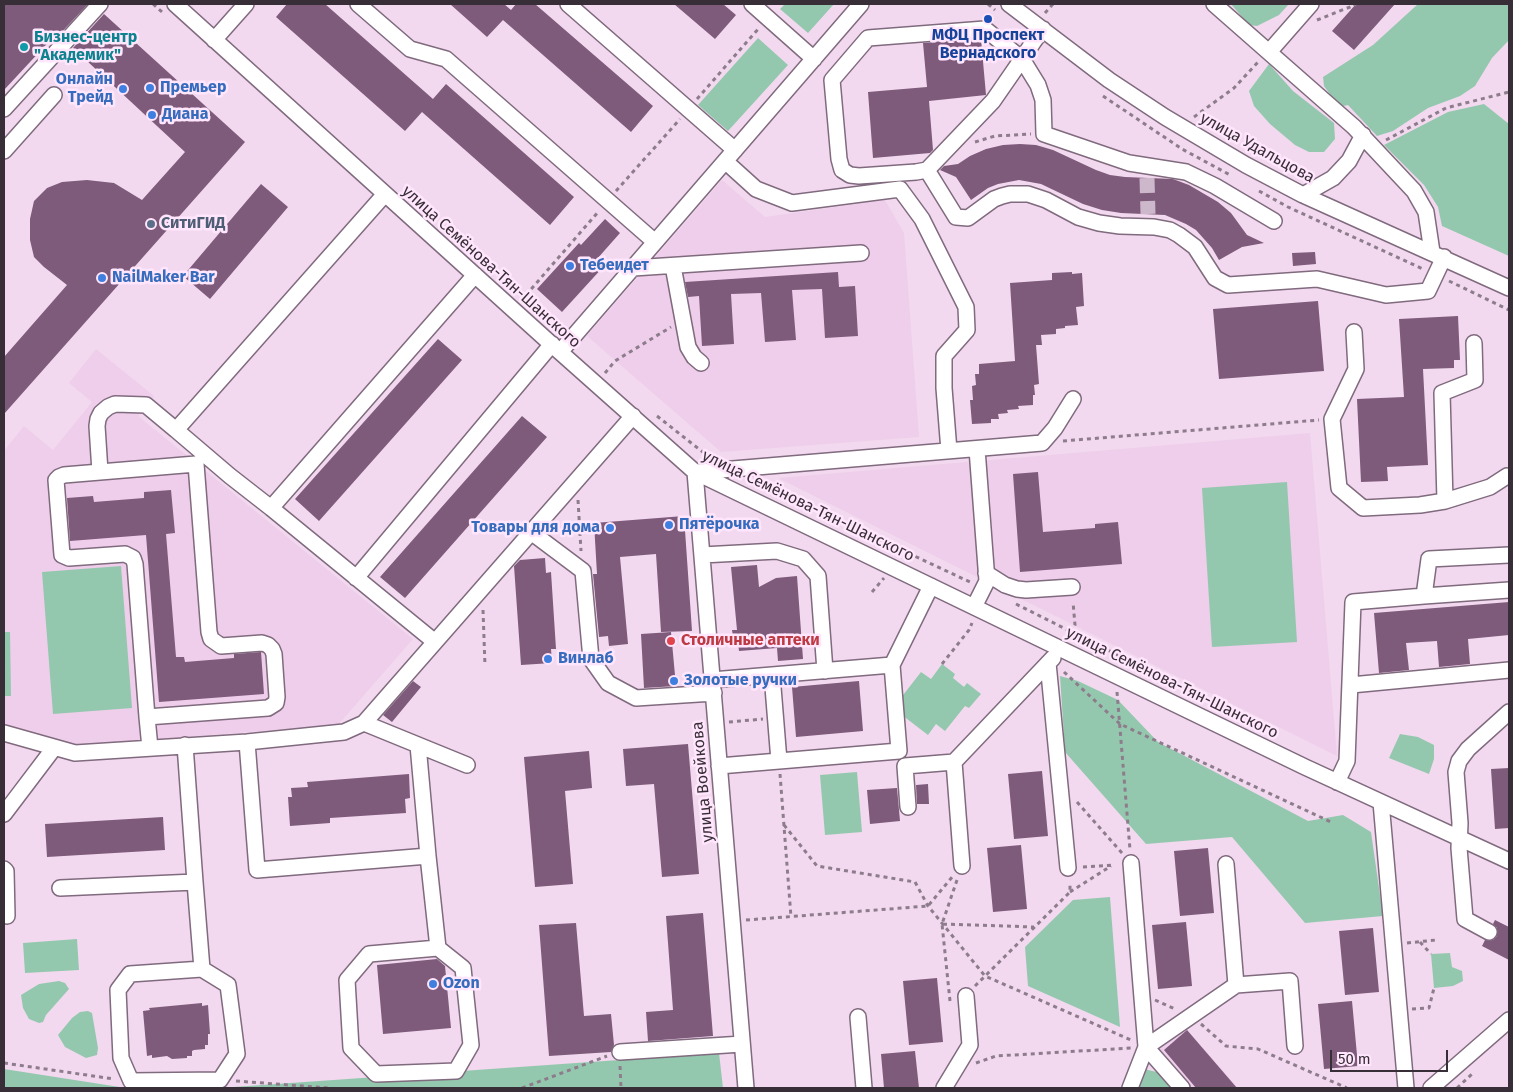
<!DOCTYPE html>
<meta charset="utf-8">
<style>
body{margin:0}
#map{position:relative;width:1513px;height:1092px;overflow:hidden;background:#f2d9ef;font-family:"Fira Sans",sans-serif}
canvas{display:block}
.frame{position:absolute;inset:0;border:5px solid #382e37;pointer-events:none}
.scale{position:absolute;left:1330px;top:1050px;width:118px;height:22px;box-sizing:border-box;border:2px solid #382e37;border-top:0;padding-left:6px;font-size:15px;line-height:18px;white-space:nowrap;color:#382e37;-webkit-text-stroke:4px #ffe6fc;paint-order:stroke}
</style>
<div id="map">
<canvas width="1513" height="1092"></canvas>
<div class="frame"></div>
<div class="scale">50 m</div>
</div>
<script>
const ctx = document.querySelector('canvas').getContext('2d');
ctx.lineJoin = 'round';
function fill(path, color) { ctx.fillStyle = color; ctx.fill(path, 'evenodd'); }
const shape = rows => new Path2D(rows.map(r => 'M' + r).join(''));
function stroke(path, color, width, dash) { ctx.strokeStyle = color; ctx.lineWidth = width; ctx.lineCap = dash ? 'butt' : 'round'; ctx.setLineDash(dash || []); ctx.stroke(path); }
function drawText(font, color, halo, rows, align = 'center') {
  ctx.font = font + ' "Fira Sans",sans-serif'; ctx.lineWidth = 5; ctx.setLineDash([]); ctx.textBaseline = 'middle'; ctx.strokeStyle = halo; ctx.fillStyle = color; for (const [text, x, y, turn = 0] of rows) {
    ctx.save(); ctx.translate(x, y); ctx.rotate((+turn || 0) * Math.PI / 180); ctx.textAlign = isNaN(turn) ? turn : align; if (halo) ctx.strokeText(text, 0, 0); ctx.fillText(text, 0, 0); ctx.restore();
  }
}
fill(shape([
 [722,180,765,217,885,200,904,233,919,437,721,452,587,336],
 [96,349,154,396,138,416,413,639,338,725,69,746,4,728,4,451,24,426,53,450,92,402,69,383],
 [1310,433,1337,756,778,478],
 [1185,1027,1238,1088,1191,1088,1156,1048]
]), '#eeceea');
fill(shape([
 [785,4,834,4,808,33,780,9],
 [1231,4,1289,4,1279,15,1257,26,1249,25],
 [1418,4,1509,4,1509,40,1492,58,1475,86,1460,96,1428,108,1393,131,1377,136,1348,105,1339,107,1324,86,1323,77,1373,45],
 [758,38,788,65,728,131,698,105],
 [1269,64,1293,91,1334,123,1335,139,1324,152,1309,152,1295,145,1270,124,1254,106,1249,91],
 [1484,104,1509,124,1509,256,1442,226,1438,207,1424,185,1384,145,1448,112],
 [1287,482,1297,642,1212,647,1202,488],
 [121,566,132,708,53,714,42,572],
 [4,632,10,632,11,696,4,696],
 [942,664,955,674,953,678,964,687,967,683,981,694,969,708,965,706,945,731,936,724,928,735,902,715,900,699,921,672,931,679],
 [1060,676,1078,681,1118,700,1158,742,1308,821,1343,815,1371,832,1383,916,1305,923,1232,837,1146,844,1065,752],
 [1400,734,1418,737,1434,745,1434,759,1429,774,1389,758],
 [857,772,862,832,825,835,820,775],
 [1110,897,1120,1027,1028,986,1025,947,1073,900],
 [77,939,79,970,25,973,23,943],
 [1450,953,1452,967,1462,971,1463,981,1453,986,1434,988,1431,954],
 [59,981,65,983,69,989,46,1015,43,1022,39,1023,29,1019,23,1008,21,995,39,984],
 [88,1011,92,1013,98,1048,97,1055,86,1058,65,1047,58,1035,72,1018,80,1012],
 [719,1053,723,1088,219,1088],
 [4,1069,126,1088,4,1088],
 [1144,1069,1161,1073,1173,1088,1137,1088]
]), '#94c8ae');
fill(shape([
 [4,4,88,4,59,35,57,33,4,90],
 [287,4,325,4,433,99,446,84,574,197,550,225,422,112,405,131,276,17],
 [450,4,504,4,511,10,516,4,535,4,653,106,631,132,503,20,487,37],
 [674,4,723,4,736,15,715,39],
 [1356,4,1395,4,1354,50,1332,31],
 [104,14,245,142,4,414,4,357,67,285,44,267,34,257,30,240,30,219,34,201,47,188,62,182,87,180,114,183,142,200,185,152,73,48],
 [981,39,986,95,929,101,933,150,930,153,873,158,868,92,927,87,923,43],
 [1020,144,1036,145,1053,150,1096,170,1110,175,1125,177,1173,179,1189,185,1218,202,1231,213,1247,235,1264,243,1242,247,1219,260,1212,248,1196,230,1186,224,1165,215,1121,213,1102,210,1083,204,1041,184,1019,180,998,184,988,188,971,200,956,177,940,170,944,166,958,164,970,156,986,149,1003,145],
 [261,184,288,207,210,299,183,276],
 [605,219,620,233,597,259,604,266,562,312,537,289,579,243,581,245],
 [1315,252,1316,264,1293,266,1292,253],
 [838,272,839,287,855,286,858,336,825,338,822,289,792,290,796,340,765,342,761,293,731,294,734,344,702,346,699,296,688,297,685,282],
 [1072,272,1072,274,1082,273,1084,306,1076,307,1078,325,1065,326,1065,328,1056,329,1056,334,1041,335,1042,345,1036,345,1039,384,1034,385,1035,395,1033,395,1033,405,1018,406,1019,409,1007,410,1008,413,998,414,999,419,991,419,991,423,972,424,970,400,973,400,972,386,976,385,975,374,979,374,979,364,1015,361,1010,283,1052,280,1052,273],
 [1318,301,1324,371,1219,379,1213,309],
 [1458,316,1460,360,1454,360,1454,368,1423,369,1428,465,1387,467,1388,481,1361,482,1357,399,1404,397,1399,319],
 [438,339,462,360,319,521,295,499],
 [522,416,547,437,405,598,380,577],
 [1038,472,1043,532,1095,528,1095,524,1118,522,1122,564,1020,572,1013,474],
 [171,490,175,533,166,534,176,657,184,657,185,662,234,658,234,654,261,652,264,694,159,702,146,535,70,541,67,498,93,496,94,502,144,498,144,492],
 [684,516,692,631,661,632,656,554,620,557,628,644,609,646,608,636,599,637,593,574,597,574,594,523],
 [545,558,546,573,551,572,556,649,551,649,552,663,521,665,514,566,520,560],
 [757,565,759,587,776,578,797,576,803,659,778,661,777,648,739,651,738,642,734,643,732,630,737,630,731,567],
 [1509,602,1509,635,1468,639,1470,664,1439,667,1437,641,1406,643,1409,670,1379,673,1374,613],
 [671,632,676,686,644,688,641,634],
 [413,681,421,687,392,722,383,715],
 [859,681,863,731,796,737,792,687],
 [688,744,699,874,662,877,654,784,626,786,623,749],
 [589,751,592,788,565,791,573,884,535,887,524,757],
 [1509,768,1509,828,1495,829,1491,769],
 [1042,771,1048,836,1014,839,1008,774],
 [409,774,410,798,405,799,406,813,330,818,330,823,290,826,288,797,292,797,291,788,308,787,307,782],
 [928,784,929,804,917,804,916,785],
 [897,788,900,821,870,824,867,790],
 [163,817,165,850,47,857,45,824],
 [1021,845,1027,909,993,912,987,848],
 [1208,848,1214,913,1180,916,1174,851],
 [703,913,713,1036,648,1041,646,1012,673,1010,666,916],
 [1495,920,1509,927,1509,960,1482,946,1485,940,1493,940,1497,936,1497,928,1493,924],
 [1186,922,1192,986,1158,989,1152,925],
 [576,923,584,1016,611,1014,614,1045,611,1052,549,1056,539,925],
 [1373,928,1379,992,1345,995,1339,931],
 [437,959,445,966,451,1028,383,1034,377,965],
 [937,978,943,1042,909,1045,903,981],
 [1352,1001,1358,1066,1324,1069,1318,1004],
 [202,1003,202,1006,208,1005,210,1034,208,1034,208,1045,205,1045,205,1049,194,1050,192,1051,192,1056,187,1056,187,1058,172,1059,167,1056,152,1058,152,1055,147,1056,143,1011,150,1010,149,1008],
 [1187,1030,1237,1088,1196,1088,1164,1050],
 [915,1051,919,1088,884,1088,881,1054]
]), '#7e5a7b');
stroke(shape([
 [1147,178,1148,214]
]), '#cdb7ca', 15, [15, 8]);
const minor = shape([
 [175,4,560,352,695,472,1305,767,1509,861],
 [358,4,410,49,446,59,655,242],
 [568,4,735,150],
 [752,4,814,59],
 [1009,4,1109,80,1165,117,1246,165,1303,195,1509,288],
 [1214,4,1354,127,1414,191,1426,212,1432,252],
 [1043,29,1034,41,1022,59,993,101,927,170,916,172,859,176,850,175,842,170,839,159,832,80,868,38,985,29,1022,59,1038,85,1043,100,1044,134,1129,163,1186,172,1215,186,1274,221],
 [214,40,246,4],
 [1269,52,1311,4],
 [4,109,100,4],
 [4,151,54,95],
 [725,161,756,189,792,203,900,189,922,219,966,307,967,330,944,356,944,388,949,451],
 [927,170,956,217,968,218,994,199,1002,196,1010,194,1028,194,1046,200,1078,217,1099,223,1120,226,1154,227,1170,230,1179,235,1195,247,1215,278,1228,285,1317,279,1386,295,1428,291,1444,257],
 [385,194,176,430,230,476,271,508,435,642],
 [1303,195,1333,178,1349,161,1363,135],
 [673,266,688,347,694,357,701,363],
 [633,268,861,253],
 [1354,332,1356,369,1332,419,1339,488,1363,508,1420,505,1445,501,1442,393,1475,380,1474,343],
 [560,352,861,4],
 [196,464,209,632,211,639,221,646,262,643,268,645,272,649,274,654,277,697,276,703,268,708,147,717,135,564,133,558,125,554,69,558,62,555,56,480,59,477,64,475,196,464],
 [100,472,97,426,98,419,101,413,108,407,115,404,146,405,176,430],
 [695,472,746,1088],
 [697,472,1042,443,1055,428,1073,399],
 [1445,501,1490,487,1507,476],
 [271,508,475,275],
 [531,532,583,571,591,659,608,683,636,698,714,693],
 [702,555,777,551,803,559,818,576,825,671],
 [986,573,1005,585,1017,589,1026,590,1072,587],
 [356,578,552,344],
 [1424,596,1509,590],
 [974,607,987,581,977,449],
 [1048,663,1068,868],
 [772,675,779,761],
 [712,680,892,665,931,586],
 [1351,685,1509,670],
 [147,717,150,748],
 [364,723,467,765],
 [4,733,75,753,247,742,344,732,364,723,633,416],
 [247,742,257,870,428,856,418,745],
 [954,762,1053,658],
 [719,766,899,751,892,665],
 [1337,782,1347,761,1353,602,1424,596,1429,559,1509,555],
 [1381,802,1406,1088],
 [908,807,905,766,954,762,962,866],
 [4,814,54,748],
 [428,856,438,948,369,954,347,980,351,1048,376,1074,456,1071,471,1045,463,968,438,948],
 [1131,863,1146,1047,1182,1088],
 [4,869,6,871,7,916],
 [195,882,202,969,228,985,237,1054,220,1080,131,1081,121,1058,118,990,130,974,202,969],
 [60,888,195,882,185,745],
 [1489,932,1465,919,1459,848,1460,823,1456,772,1459,761,1468,749,1509,712],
 [1236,985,1290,981,1295,1046],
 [858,1017,864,1088],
 [620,1052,742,1044],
 [944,1088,970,1045,966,996],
 [1130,1088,1146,1047,1236,985,1226,864],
 [1431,1088,1509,1020]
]);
stroke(minor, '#806a7e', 18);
stroke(shape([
 [153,4,162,12],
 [988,4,995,10],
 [1045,13,1053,4],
 [1317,20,1355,5,1354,4],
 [1103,96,1182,149,1232,176],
 [697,99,759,28],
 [1194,117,1234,88,1259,61],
 [1386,140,1446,108,1509,92],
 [975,142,995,136,1031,134],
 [616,191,680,119],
 [1259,191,1288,207,1423,269],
 [1449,281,1509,310],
 [526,295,599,211],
 [605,373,615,361,671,327],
 [657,416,709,457],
 [1063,441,1319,420],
 [756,482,970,582],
 [578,500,581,551],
 [872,592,884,578],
 [1016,604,1261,727],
 [483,610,485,666],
 [1072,633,1075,625,1073,602],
 [942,664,969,630,972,623],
 [1064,672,1120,724,1331,822],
 [1117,692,1130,850],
 [729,722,763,719],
 [780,774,791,917],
 [1077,802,1122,853],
 [784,825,817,866,915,882,928,906,985,976,1131,1040],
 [1083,867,1113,865],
 [1070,892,1111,866],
 [746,920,928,906,953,876],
 [943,924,1034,927],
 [1420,942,1431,954],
 [1407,943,1436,940],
 [975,986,1070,892,1070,882],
 [1155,1000,1175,1009],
 [950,1001,942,924,957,880],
 [1412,1009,1429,1008,1434,988],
 [1201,1024,1226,1046,1258,1049,1347,1088],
 [4,1063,114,1079],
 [976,1063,996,1056,1131,1048],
 [620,1066,621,1088],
 [236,1081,329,1088],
 [522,1088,607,1056],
 [1457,1088,1473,1073]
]), '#8d7c8b', 3, [4, 4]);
stroke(minor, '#fff', 15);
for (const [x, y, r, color] of [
 [988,19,5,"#1a4fb4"],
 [24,47,5,"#0f9aa8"],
 [150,88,5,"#3f7fe0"],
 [123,89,5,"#3f7fe0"],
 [152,115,5,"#3f7fe0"],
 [151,224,5,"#5c6f8a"],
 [570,266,5,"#3f7fe0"],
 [102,278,5,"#3f7fe0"],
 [669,525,5,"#3f7fe0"],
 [610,528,5,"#3f7fe0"],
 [671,641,5,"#e0444e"],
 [548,659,5,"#3f7fe0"],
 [674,681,5,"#3f7fe0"],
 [433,984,5,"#3f7fe0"]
]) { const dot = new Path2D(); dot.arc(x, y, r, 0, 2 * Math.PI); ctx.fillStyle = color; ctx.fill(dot); stroke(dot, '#ffe6fc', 2); }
drawText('bold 16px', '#164399', '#ffe6fc', [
 ["МФЦ Проспект",988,36],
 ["Вернадского",988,54]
]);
drawText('bold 16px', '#0d838f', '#ffe6fc', [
 ["Бизнес-центр",34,38],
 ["\"Академик\"",34,56]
], 'left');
drawText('bold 16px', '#366cbe', '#ffe6fc', [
 ["Онлайн",113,80,"right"],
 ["Трейд",113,98,"right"],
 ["Премьер",160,88],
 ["Диана",162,115],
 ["Тебеидет",580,266],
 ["NailMaker Bar",112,278],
 ["Пятёрочка",679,525],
 ["Товары для дома",600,528,"right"],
 ["Винлаб",558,659],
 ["Золотые ручки",684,681],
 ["Ozon",443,984]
], 'left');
drawText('16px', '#382e37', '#ffe6fc', [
 ["улица Удальцова",1257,148,29],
 ["улица Семёнова-Тян-Шанского",491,267,42],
 ["улица Семёнова-Тян-Шанского",808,506,26],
 ["улица Семёнова-Тян-Шанского",1172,683,26],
 ["улица Воейкова",703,782,-95]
]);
drawText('bold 16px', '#4e5e75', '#ffe6fc', [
 ["СитиГИД",161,224]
], 'left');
drawText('bold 16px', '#be3a42', '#ffe6fc', [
 ["Столичные аптеки",681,641]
], 'left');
</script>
